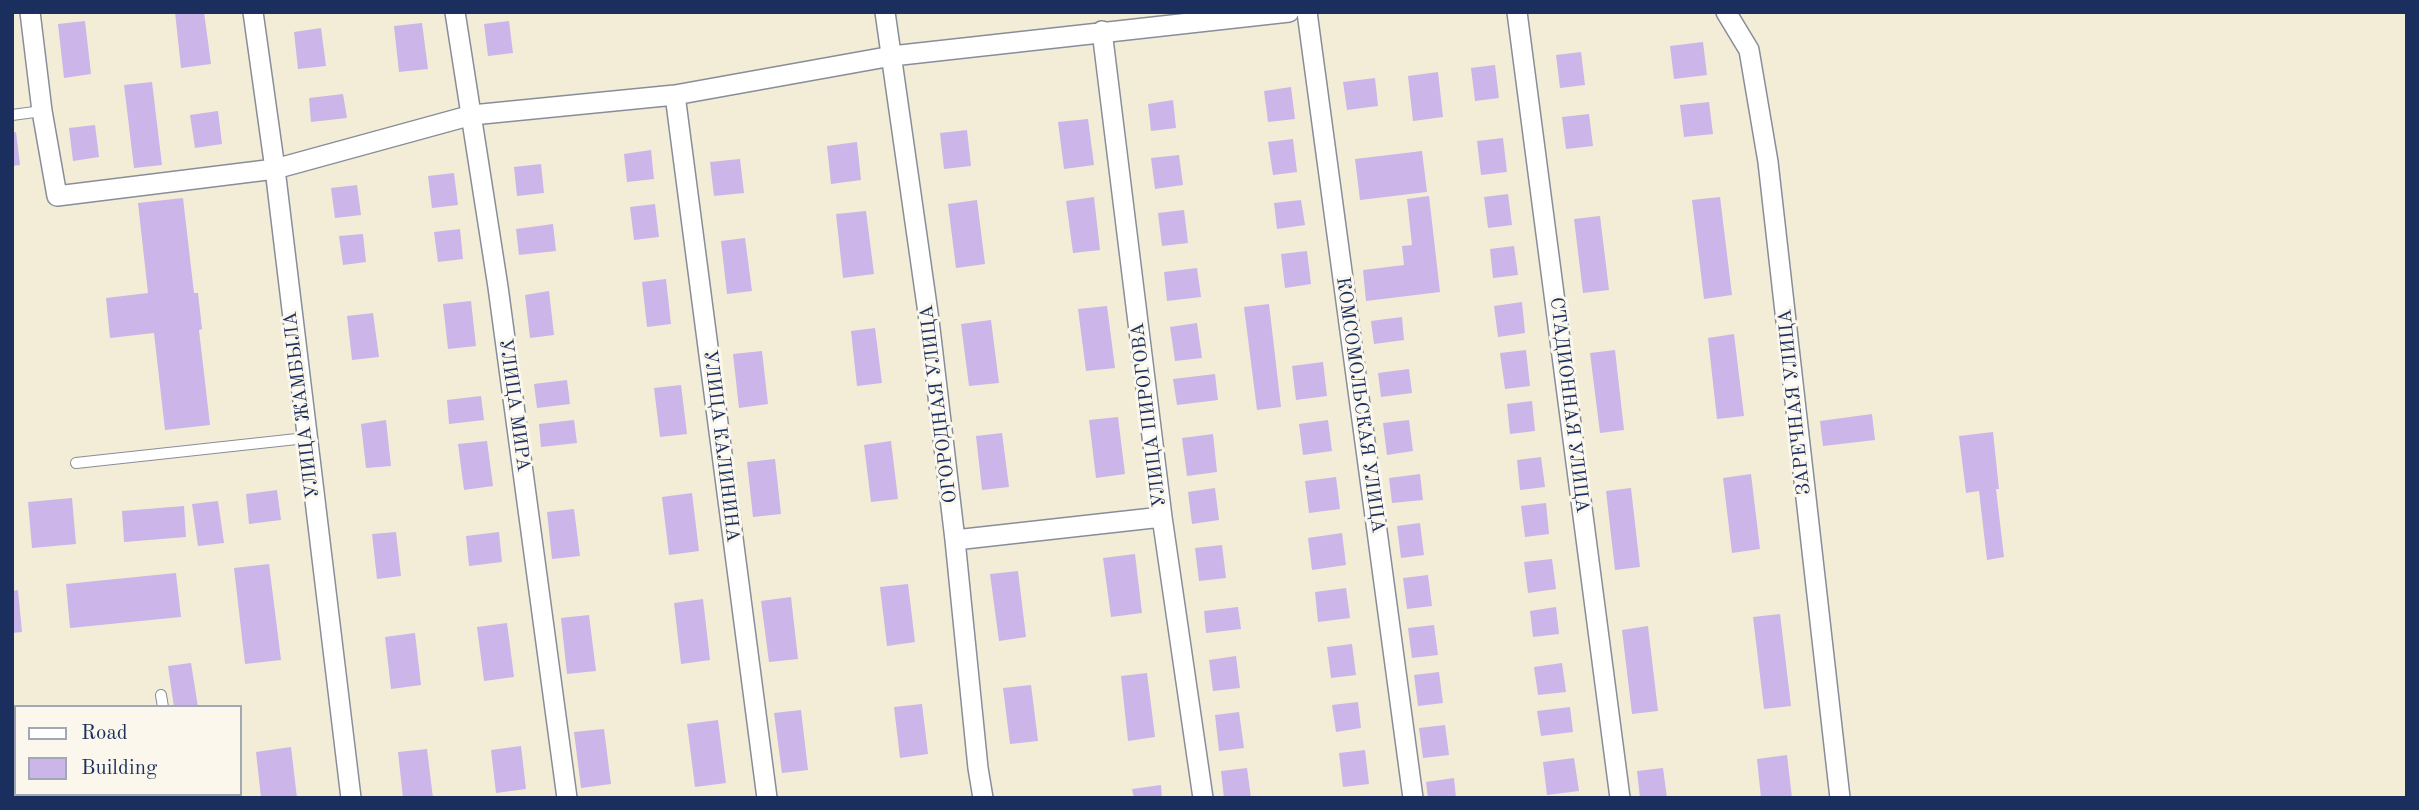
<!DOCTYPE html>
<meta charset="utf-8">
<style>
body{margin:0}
#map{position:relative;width:2419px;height:810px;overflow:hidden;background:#f3edd7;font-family:"Old Standard TT",serif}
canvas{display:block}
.frame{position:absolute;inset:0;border:14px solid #1b2f5e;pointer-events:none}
.legend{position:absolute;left:14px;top:705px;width:228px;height:91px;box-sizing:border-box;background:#fbf7ec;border:2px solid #a1a7b3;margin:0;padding:9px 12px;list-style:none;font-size:21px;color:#1b2f5e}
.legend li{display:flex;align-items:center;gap:14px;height:35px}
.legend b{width:35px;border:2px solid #a1a7b3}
</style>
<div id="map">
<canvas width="2419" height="810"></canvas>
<div class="frame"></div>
<ul class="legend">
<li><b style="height:9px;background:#fff"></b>Road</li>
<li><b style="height:19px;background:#cbb5e9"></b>Building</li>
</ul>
</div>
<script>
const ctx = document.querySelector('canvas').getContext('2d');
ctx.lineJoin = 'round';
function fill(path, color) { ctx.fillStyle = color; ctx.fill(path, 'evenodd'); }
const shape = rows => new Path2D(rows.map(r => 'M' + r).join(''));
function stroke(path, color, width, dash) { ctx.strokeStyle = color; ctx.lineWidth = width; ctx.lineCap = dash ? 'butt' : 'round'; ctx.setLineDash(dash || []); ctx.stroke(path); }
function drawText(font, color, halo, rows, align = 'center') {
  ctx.font = font + ' "Old Standard TT",serif'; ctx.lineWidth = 6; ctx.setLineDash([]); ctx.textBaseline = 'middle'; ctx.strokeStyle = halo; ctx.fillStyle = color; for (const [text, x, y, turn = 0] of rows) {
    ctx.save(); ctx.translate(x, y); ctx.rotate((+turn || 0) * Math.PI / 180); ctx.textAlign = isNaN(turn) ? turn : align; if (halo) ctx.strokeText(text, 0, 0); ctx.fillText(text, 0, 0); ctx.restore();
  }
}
fill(shape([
 [175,12,204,12,211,64,181,68],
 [85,21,91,74,64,78,58,24],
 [509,21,513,53,488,56,484,24],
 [422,23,428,69,399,72,394,26],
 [321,28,326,66,298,69,294,32],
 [1703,42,1707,75,1674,79,1670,46],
 [1581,52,1585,85,1560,88,1556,55],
 [1495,65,1499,98,1475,101,1471,68],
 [1438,72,1443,117,1413,121,1408,76],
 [1375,78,1378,106,1347,110,1343,82],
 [152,82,162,165,134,168,124,85],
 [1291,87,1295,119,1268,122,1264,91],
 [343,94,347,118,311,122,309,98],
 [1173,100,1176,128,1151,131,1148,104],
 [1709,102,1713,134,1684,137,1680,105],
 [218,111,222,144,195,148,190,115],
 [1589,114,1593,146,1566,149,1562,117],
 [1088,119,1094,165,1064,169,1058,122],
 [95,125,99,157,73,161,69,128],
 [967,130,971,166,944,169,940,133],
 [16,132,20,165,12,166,12,133],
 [1503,138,1507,172,1481,175,1477,141],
 [1293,139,1297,172,1273,175,1268,142],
 [857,142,861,180,831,184,827,146],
 [651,150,654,179,627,182,624,154],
 [1422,151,1427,192,1360,200,1355,159],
 [1179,155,1183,185,1155,189,1151,158],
 [740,159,744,193,714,196,710,162],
 [541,164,544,193,517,196,514,167],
 [454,173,458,205,432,208,428,176],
 [357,185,361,215,335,218,331,188],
 [1508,194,1512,225,1488,228,1484,197],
 [1429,196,1440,292,1366,301,1363,270,1404,265,1402,246,1412,245,1407,199],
 [1094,197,1100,250,1073,253,1066,201],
 [1720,197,1732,295,1704,299,1692,200],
 [183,198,194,293,198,293,202,329,199,330,210,425,165,430,154,333,110,338,106,298,148,293,138,203],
 [977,200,985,264,956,268,948,204],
 [1301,200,1305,225,1277,229,1274,203],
 [655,204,659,237,634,240,630,207],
 [1184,210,1188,243,1162,246,1158,213],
 [866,211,874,274,843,278,836,214],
 [1600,216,1609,290,1583,293,1574,219],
 [553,224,556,251,519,255,516,229],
 [460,229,463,259,438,262,434,232],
 [363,234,366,262,343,265,339,236],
 [745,238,752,291,727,294,721,241],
 [1514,246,1518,275,1493,278,1490,249],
 [1307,251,1311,284,1285,288,1281,254],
 [1197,268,1201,297,1167,301,1164,272],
 [666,279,671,324,647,327,642,282],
 [549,291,554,335,530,338,525,295],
 [471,301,476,346,448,349,443,304],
 [1522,302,1525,333,1498,337,1494,306],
 [1269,304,1281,407,1257,410,1244,307],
 [1107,306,1115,368,1086,371,1078,309],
 [373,313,379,357,352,360,347,316],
 [1402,317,1404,340,1374,344,1371,321],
 [991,320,999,383,969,386,961,324],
 [1197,323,1202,358,1175,361,1170,327],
 [875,328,882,383,857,386,851,331],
 [1734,334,1744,416,1717,419,1708,338],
 [1526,350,1530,386,1505,389,1500,353],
 [1615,350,1624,430,1600,433,1590,353],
 [762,351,768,404,739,408,733,354],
 [1323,362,1327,396,1296,400,1292,366],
 [1409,369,1412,393,1381,397,1378,373],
 [1215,374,1218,400,1177,405,1173,379],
 [567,380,570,404,537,408,534,384],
 [681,385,687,434,660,437,654,388],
 [481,396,484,420,449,424,447,400],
 [1532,401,1535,431,1510,434,1507,404],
 [1872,414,1875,440,1823,446,1820,421],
 [1118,417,1125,474,1096,478,1089,420],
 [386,420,391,466,366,468,361,424],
 [574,420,577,443,541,447,539,424],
 [1328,420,1332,451,1303,455,1299,424],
 [1409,420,1413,451,1387,455,1383,423],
 [1993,432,1999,489,1996,489,2004,557,1987,560,1979,491,1966,493,1959,436],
 [1002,433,1009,487,982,490,976,436],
 [1213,434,1217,472,1187,476,1182,438],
 [487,441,493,486,464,490,458,444],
 [891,441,898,499,871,502,864,445],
 [1541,457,1545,487,1520,490,1517,460],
 [775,459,781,514,753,517,747,462],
 [1420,474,1423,500,1392,503,1389,478],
 [1751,474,1760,549,1732,553,1723,478],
 [1336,477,1340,509,1309,513,1305,481],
 [1215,488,1219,520,1192,524,1188,492],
 [1631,488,1640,567,1615,570,1606,491],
 [277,490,281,520,249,524,246,494],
 [692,493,699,551,669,555,662,497],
 [72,498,76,544,32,548,28,502],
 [218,501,224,543,198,546,192,504],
 [1546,503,1549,534,1525,537,1521,506],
 [184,506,186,537,124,542,122,511],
 [574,509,580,556,552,559,547,512],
 [1420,523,1424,555,1401,558,1397,526],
 [396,532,401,576,377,579,372,534],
 [499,532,502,562,469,566,466,536],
 [1342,533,1346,565,1312,570,1308,538],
 [1222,545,1226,578,1199,581,1195,548],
 [1135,554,1142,613,1111,617,1103,558],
 [1552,559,1556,589,1528,593,1524,562],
 [269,564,281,660,245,664,234,568],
 [1018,571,1026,637,999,641,990,574],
 [176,573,181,617,70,628,66,584],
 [1428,575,1432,606,1407,609,1403,578],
 [908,584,915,642,887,646,880,587],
 [1346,588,1350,618,1318,622,1315,592],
 [18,590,22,632,12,633,12,591],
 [791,597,798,659,769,662,761,601],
 [703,599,710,660,681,664,674,603],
 [1238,607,1241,629,1206,633,1204,611],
 [1556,607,1559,634,1533,637,1530,611],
 [1780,614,1791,706,1764,709,1753,617],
 [589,615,596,671,567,674,561,618],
 [507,623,514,677,484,681,477,627],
 [1434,625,1438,655,1412,658,1408,628],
 [1648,626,1658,711,1632,714,1622,630],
 [415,633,421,685,391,689,385,637],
 [1352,644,1356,675,1331,678,1327,647],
 [1236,656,1240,688,1213,691,1209,660],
 [191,663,198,707,174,707,168,666],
 [1562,663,1566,692,1538,695,1534,667],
 [1439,672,1443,703,1418,706,1414,675],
 [1147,673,1155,737,1128,741,1121,676],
 [1031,685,1038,741,1010,744,1003,688],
 [1358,702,1361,728,1336,732,1332,705],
 [922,704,928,754,900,758,894,707],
 [1570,707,1573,732,1541,736,1537,711],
 [801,710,808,770,782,773,774,713],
 [1239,712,1244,748,1219,751,1215,715],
 [718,720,726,783,695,787,687,724],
 [1445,725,1449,755,1423,758,1419,728],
 [604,729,611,784,581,788,574,732],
 [521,746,526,789,496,793,491,750],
 [291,747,297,798,261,798,256,752],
 [427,749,433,798,403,798,398,752],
 [1365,750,1369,784,1343,787,1339,753],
 [1787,755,1792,798,1761,798,1757,759],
 [1574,758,1579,791,1547,795,1543,762],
 [1247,768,1251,798,1224,798,1221,771],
 [1663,768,1667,798,1640,798,1637,771],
 [1454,778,1456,798,1428,798,1426,782],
 [1161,785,1162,798,1134,798,1132,789]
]), '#cbb5e9');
const lane = shape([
 [12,115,42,111],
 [76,463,306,438],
 [161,695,163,707],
 [174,794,174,798]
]);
const street = shape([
 [30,12,42,111,57,196,275,169,472,115,675,95,892,56,1289,12],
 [253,12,275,169,351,798],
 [455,12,498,287,567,798],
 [885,12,929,320,955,540,978,768,983,798],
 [1307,12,1413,798],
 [1517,12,1620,798],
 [1726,12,1749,50,1768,162,1840,798],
 [1102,31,1162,517,1203,798],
 [675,95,767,798],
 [955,540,1162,517]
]);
stroke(lane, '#878e9a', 12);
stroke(street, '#878e9a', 22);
stroke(lane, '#fff', 10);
stroke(street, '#fff', 19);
drawText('19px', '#1b2f5e', '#fbf7ec', [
 ["ЗАРЕЧНАЯ УЛИЦА",1795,402,-96],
 ["ОГОРОДНАЯ УЛИЦА",939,404,-97],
 ["УЛИЦА ЖАМБЫЛА",302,405,-97],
 ["УЛИЦА МИРА",514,405,82],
 ["КОМСОМОЛЬСКАЯ УЛИЦА",1360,405,82],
 ["СТАДИОННАЯ УЛИЦА",1569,405,83],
 ["УЛИЦА ПИРОГОВА",1149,415,-97],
 ["УЛИЦА КАЛИНИНА",721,446,83]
]);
</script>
